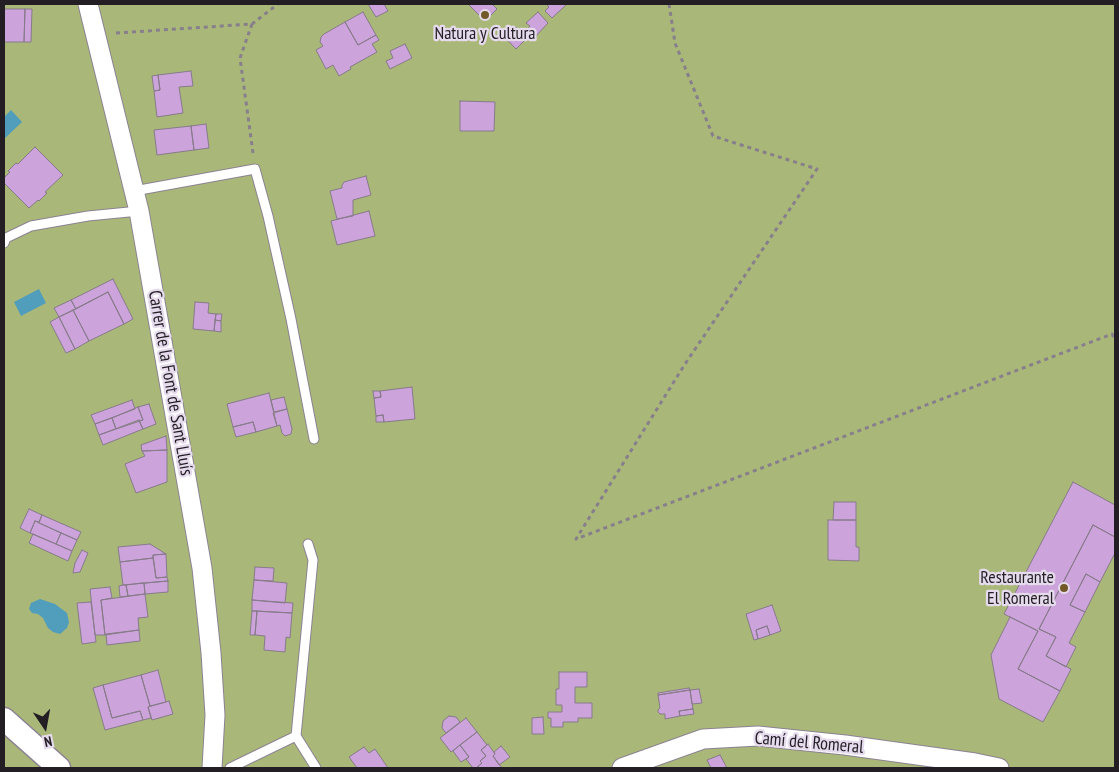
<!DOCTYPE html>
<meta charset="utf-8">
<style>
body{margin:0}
#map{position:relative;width:1119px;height:772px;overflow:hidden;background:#e6dbed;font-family:"PT Sans Narrow",sans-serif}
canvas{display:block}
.frame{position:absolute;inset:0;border:5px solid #221e24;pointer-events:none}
.north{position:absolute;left:20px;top:702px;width:50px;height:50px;-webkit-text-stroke:4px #e6dbed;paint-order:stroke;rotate:168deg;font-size:14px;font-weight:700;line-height:20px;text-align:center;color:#221e24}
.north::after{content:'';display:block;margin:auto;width:18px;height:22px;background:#221e24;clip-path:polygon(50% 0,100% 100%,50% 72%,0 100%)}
</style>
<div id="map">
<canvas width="1119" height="772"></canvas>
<div class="frame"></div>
<div class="north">N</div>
</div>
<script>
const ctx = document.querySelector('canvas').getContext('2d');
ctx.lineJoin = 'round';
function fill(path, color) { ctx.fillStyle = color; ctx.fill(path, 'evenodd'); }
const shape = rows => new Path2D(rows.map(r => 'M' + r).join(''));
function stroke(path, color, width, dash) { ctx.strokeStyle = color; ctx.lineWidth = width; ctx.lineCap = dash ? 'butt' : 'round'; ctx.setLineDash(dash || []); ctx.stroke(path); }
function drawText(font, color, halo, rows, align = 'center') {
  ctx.font = font + ' "PT Sans Narrow",sans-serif'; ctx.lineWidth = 4.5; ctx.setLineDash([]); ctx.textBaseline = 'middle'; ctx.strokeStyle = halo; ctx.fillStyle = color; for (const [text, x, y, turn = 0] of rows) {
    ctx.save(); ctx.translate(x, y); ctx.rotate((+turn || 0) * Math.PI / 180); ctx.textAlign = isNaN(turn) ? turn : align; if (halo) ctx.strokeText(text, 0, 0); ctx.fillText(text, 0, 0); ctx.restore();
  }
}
fill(shape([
 [4,4,1115,4,1115,768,4,768]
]), '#a9b878');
fill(shape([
 [11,110,22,122,4,139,4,117],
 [39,289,46,303,21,316,14,302],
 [40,599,55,604,67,613,69,622,67,628,60,634,53,632,48,628,43,618,38,614,32,613,29,609,31,603]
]), '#519dbc');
const building = shape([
 [368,4,384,4,388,11,376,17,368,4],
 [468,4,492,4,497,9,485,21,468,4],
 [546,4,567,4,552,18,545,11,549,7,546,4],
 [4,9,25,9,24,42,4,42,4,9],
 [25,9,32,9,31,42,24,42,25,9],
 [363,12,376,35,358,45,345,22,363,12],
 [538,12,548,23,534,38,526,30,530,26,526,23,538,12],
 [345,22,358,45,376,35,379,40,372,44,377,52,350,67,351,69,339,76,333,65,326,69,316,50,323,46,320,42,321,37,324,34,345,22],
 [509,26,513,30,516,27,527,38,516,49,501,33,509,26],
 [405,44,412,58,390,69,386,61,393,58,390,51,405,44],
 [191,71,193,86,179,87,183,113,157,117,154,91,160,90,158,75,191,71],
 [158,75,160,90,154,91,152,76,158,75],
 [460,101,495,102,494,131,460,131,460,101],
 [206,124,209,148,194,150,191,126,206,124],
 [191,126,194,150,157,155,154,130,191,126],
 [35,147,63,175,45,192,47,193,39,201,38,200,29,208,4,183,4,178,10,172,8,171,16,163,18,164,35,147],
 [366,176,371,195,353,200,353,216,337,219,330,191,342,188,342,185,344,182,366,176],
 [369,211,375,236,337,245,331,221,369,211],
 [113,279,133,319,124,324,108,292,76,309,71,300,113,279],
 [108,292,124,324,89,341,73,310,108,292],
 [71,300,76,309,59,317,54,308,71,300],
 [195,302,209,303,208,313,216,314,214,331,193,329,195,302],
 [73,310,89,341,75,349,59,317,73,310],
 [216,314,222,314,221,321,215,320,216,314],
 [59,317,75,349,66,353,50,322,59,317],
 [215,320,221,321,221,332,214,331,215,320],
 [412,387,415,419,384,422,383,415,376,416,374,398,381,397,380,391,412,387],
 [373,391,380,391,381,397,374,398,373,391],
 [269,393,277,426,256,432,253,422,233,427,227,404,269,393],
 [284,397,287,409,274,412,271,400,284,397],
 [132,400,135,409,95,424,91,415,132,400],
 [149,404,156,424,143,429,139,421,143,420,138,407,149,404],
 [138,407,143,420,116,429,112,418,138,407],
 [287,409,292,429,291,434,285,436,282,433,280,425,277,426,273,413,287,409],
 [383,415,384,422,376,422,376,416,383,415],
 [112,418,116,429,99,435,95,424,112,418],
 [139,420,143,429,103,445,99,435,139,420],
 [253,422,256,432,236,437,233,427,253,422],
 [166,436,167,450,142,451,141,445,166,436],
 [167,450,167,482,136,493,125,464,145,456,142,451,167,450],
 [1073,482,1115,505,1115,537,1093,525,1039,629,1056,637,1046,656,1071,669,1060,691,1018,669,1038,631,1004,614,1073,482],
 [834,502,856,502,856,520,833,520,834,502],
 [29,509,42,515,39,522,35,521,30,533,20,528,29,509],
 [42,515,81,532,77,540,39,523,42,515],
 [828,520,856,520,856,547,859,547,859,561,828,560,828,520],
 [35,521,61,533,56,544,30,533,35,521],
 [1093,525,1115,537,1115,553,1100,582,1086,574,1070,605,1085,612,1069,643,1076,647,1066,667,1046,656,1056,637,1039,629,1093,525],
 [61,533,77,540,72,551,56,544,61,533],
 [33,534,72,551,68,561,29,543,33,534],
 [150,544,166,554,153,555,153,558,120,562,118,547,150,544],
 [82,550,88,553,80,572,73,573,75,563,82,550],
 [166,554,167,577,156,578,153,555,166,554],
 [153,558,156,578,167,577,168,581,123,585,120,562,153,558],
 [255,567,274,568,273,581,254,580,255,567],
 [1086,574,1100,582,1085,612,1070,605,1086,574],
 [254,580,287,583,285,603,252,600,254,580],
 [168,581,168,592,145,594,144,583,168,581],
 [142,583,144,583,145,594,128,596,126,585,142,583],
 [123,585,126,585,128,596,120,597,119,586,123,585],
 [110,587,112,598,101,600,105,635,95,635,90,589,110,587],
 [145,594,148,617,138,618,139,630,105,635,101,600,145,594],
 [252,600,293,603,292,613,252,611,252,600],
 [91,602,96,642,82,644,77,603,91,602],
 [772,605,781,631,770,635,767,626,756,630,758,639,754,640,746,614,772,605],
 [252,611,257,611,255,635,250,635,252,611],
 [257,611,292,613,290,638,286,637,285,652,264,650,265,636,255,635,257,611],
 [1010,617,1038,631,1018,669,1060,691,1043,722,999,699,991,655,1010,617],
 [767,626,770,635,758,639,756,630,767,626],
 [139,630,140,641,107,645,106,634,139,630],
 [158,670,166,702,150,706,141,675,158,670],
 [559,672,587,672,587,687,575,687,575,703,592,703,592,718,578,718,578,722,563,722,563,727,551,727,551,718,548,718,548,712,562,712,562,705,556,705,556,689,559,689,559,672],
 [141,675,150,706,148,707,151,718,143,720,140,711,112,718,103,685,141,675],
 [103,685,112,718,140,711,143,720,105,730,93,688,103,685],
 [689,688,690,690,658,695,658,693,689,688],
 [699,689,702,703,692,704,690,690,699,689],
 [690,690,693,709,679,711,680,716,665,719,665,714,660,714,658,712,658,710,660,708,658,695,690,690],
 [169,701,173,714,152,720,148,707,169,701],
 [693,709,694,714,680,716,679,711,693,709],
 [449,716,456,717,460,722,446,733,442,728,443,721,449,716],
 [543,717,544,734,532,734,532,718,543,717],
 [466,718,477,732,451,752,440,738,466,718],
 [477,732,487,745,481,750,486,756,480,761,482,763,476,768,473,768,466,759,469,757,460,745,477,732],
 [488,744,495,754,493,756,502,768,476,768,482,763,480,761,486,756,481,750,488,744],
 [460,745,469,757,461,762,453,751,460,745],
 [501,746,510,757,499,765,493,756,495,754,494,752,501,746],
 [364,747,369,753,375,749,388,768,357,768,349,757,364,747],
 [720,755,727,768,711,768,707,760,720,755]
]);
fill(building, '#cca3da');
stroke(building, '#877b8b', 1);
const service = shape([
 [134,191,255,169,268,216,291,319,314,439],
 [4,243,6,238,31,226,88,216,139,211],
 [308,544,313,560,296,736,316,768],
 [230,768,296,736]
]);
const minor = shape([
 [88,4,139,211,202,568,211,653,215,715,212,768],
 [622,768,703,739,758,736,845,745,975,763,999,768]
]);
const tertiary = shape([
 [4,719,59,768]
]);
stroke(service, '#8c8292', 11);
stroke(minor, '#8c8292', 21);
stroke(tertiary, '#8c8292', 25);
stroke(shape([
 [669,4,675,43,713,136,817,169,685,364,576,539,1112,334,1115,340],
 [252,24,240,58,253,153],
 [116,33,252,24,278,4]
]), '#877f8b', 3, [4, 4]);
stroke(service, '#fff', 9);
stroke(minor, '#fff', 19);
stroke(tertiary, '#fff', 22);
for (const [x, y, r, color] of [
 [485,15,5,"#72592a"],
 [1064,588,5,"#72592a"]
]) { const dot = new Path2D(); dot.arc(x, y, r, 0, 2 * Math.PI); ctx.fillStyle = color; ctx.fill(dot); stroke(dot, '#e6dbed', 2); }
drawText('18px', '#221e24', '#e6dbed', [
 ["Natura y Cultura",485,34],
 ["Restaurante",1054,578,"right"],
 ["El Romeral",1054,599,"right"]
]);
drawText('18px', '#221e24', '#e6dbed', [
 ["Carrer de la Font de Sant Lluís",170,383,80],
 ["Camí del Romeral",809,743,5]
]);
</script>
